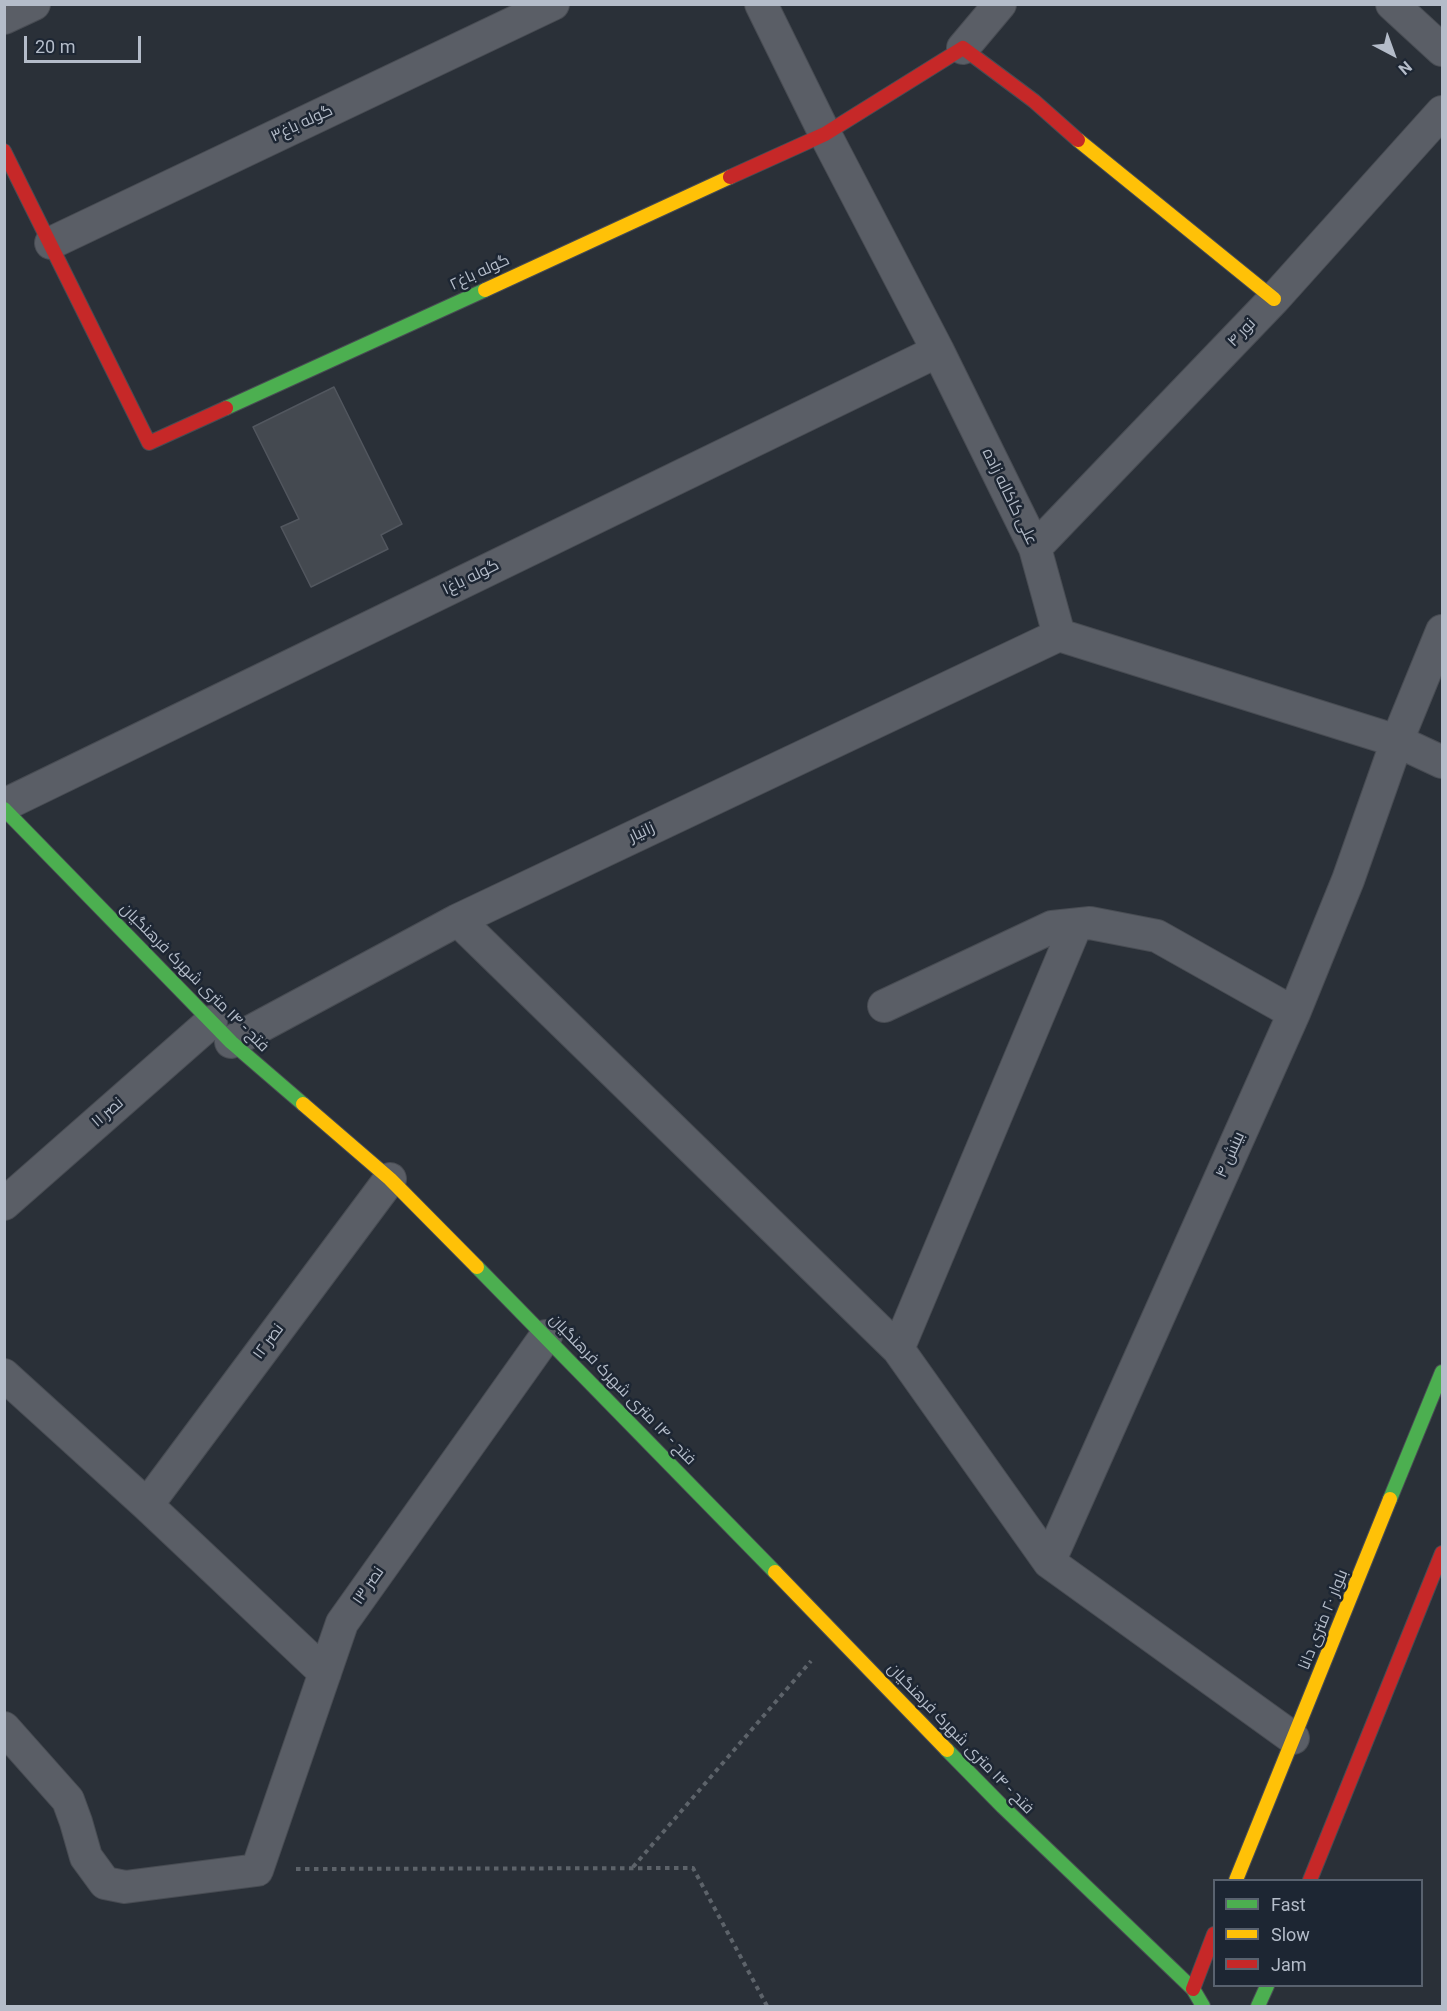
<!DOCTYPE html>
<meta charset="utf-8">
<style>
body{margin:0}
#map{position:relative;width:1447px;height:2011px;overflow:hidden;background:#2a3038;font-family:Roboto,sans-serif}
canvas{display:block}
.frame{position:absolute;inset:0;border:6px solid #b4bcc9;pointer-events:none}
.legend{position:absolute;left:1213px;top:1879px;width:210px;height:108px;box-sizing:border-box;background:#1d2633;border:2px solid #59626f;margin:0;padding:8px 10px;list-style:none;font-size:18px;color:#b4bcc9}
.legend li{display:flex;align-items:center;gap:12px;height:30px}
.legend b{width:30px;border:2px solid #59626f}
.north{position:absolute;left:1363px;top:24px;width:60px;height:60px;-webkit-text-stroke:4px #1d2633;paint-order:stroke;rotate:139deg;font-size:16px;font-weight:700;line-height:24px;text-align:center;color:#b4bcc9}
.north::after{content:'';display:block;margin:auto;width:21px;height:27px;background:#b4bcc9;clip-path:polygon(50% 0,100% 100%,50% 72%,0 100%)}
.scale{position:absolute;left:24px;top:36px;width:117px;height:27px;box-sizing:border-box;border:3px solid #b4bcc9;border-top:0;padding-left:8px;font-size:18px;line-height:21px;white-space:nowrap;color:#b4bcc9;-webkit-text-stroke:4px #1d2633;paint-order:stroke}
</style>
<div id="map">
<canvas width="1447" height="2011"></canvas>
<div class="frame"></div>
<ul class="legend">
<li><b style="height:8px;background:#4caf50"></b>Fast</li>
<li><b style="height:8px;background:#ffc107"></b>Slow</li>
<li><b style="height:8px;background:#c62828"></b>Jam</li>
</ul>
<div class="north">N</div>
<div class="scale">20 m</div>
</div>
<script>
const ctx = document.querySelector('canvas').getContext('2d');
ctx.lineJoin = 'round';
function fill(path, color) { ctx.fillStyle = color; ctx.fill(path, 'evenodd'); }
const shape = rows => new Path2D(rows.map(r => 'M' + r).join(''));
function stroke(path, color, width, dash) { ctx.strokeStyle = color; ctx.lineWidth = width; ctx.lineCap = dash ? 'butt' : 'round'; ctx.setLineDash(dash || []); ctx.stroke(path); }
function drawText(font, color, halo, rows, align = 'center') {
  ctx.font = font + ' Roboto,Cairo,sans-serif'; ctx.lineWidth = 5; ctx.setLineDash([]); ctx.textBaseline = 'middle'; ctx.strokeStyle = halo; ctx.fillStyle = color; for (const [text, x, y, turn = 0] of rows) {
    ctx.save(); ctx.translate(x, y); ctx.rotate((+turn || 0) * Math.PI / 180); ctx.textAlign = isNaN(turn) ? turn : align; if (halo) ctx.strokeText(text, 0, 0); ctx.fillText(text, 0, 0); ctx.restore();
  }
}
const building = shape([
 [334,387,402,524,381,535,388,549,311,587,281,527,299,519,253,427,334,387]
]);
fill(building, '#444950');
stroke(building, '#52575f', 1.5);
const street = shape([
 [761,4,825,134,938,351,1035,548,1059,635,1397,741,1442,762],
 [1392,4,1442,50],
 [4,18,34,4],
 [963,48,1000,4],
 [51,243,553,4],
 [1035,548,1274,299,1442,112],
 [4,805,938,351],
 [458,920,898,1349,1049,1562,1293,1738],
 [884,1006,1052,927,1090,923,1157,936,1294,1013],
 [231,1042,458,920,1059,635],
 [4,1204,211,1022],
 [898,1349,1076,925],
 [4,1375,147,1505,325,1673],
 [147,1505,390,1179],
 [1049,1562,1294,1013,1348,880,1397,741,1442,631],
 [4,1728,68,1800,76,1822,86,1857,105,1883,125,1887,257,1870,342,1623,546,1336]
]);
const fast = shape([
 [226,408,485,290],
 [4,809,231,1042,303,1104],
 [477,1267,775,1572],
 [1390,1499,1442,1372],
 [947,1750,1003,1807,1193,1989,1203,2006],
 [1258,2006,1267,1986]
]);
const slow = shape([
 [1078,140,1274,299],
 [485,290,730,177],
 [303,1104,390,1179,477,1267],
 [775,1572,947,1750],
 [1236,1880,1390,1499]
]);
const jam = shape([
 [4,151,149,443,226,408],
 [730,177,825,134,963,48,1034,101,1078,140],
 [1310,1880,1442,1553],
 [1193,1989,1214,1934]
]);
stroke(street, '#484c53', 34);
stroke(fast, '#484c53', 16);
stroke(slow, '#484c53', 16);
stroke(jam, '#484c53', 16);
stroke(shape([
 [633,1867,811,1661],
 [296,1869,693,1868,767,2006]
]), '#5d636a', 4, [4.5, 4.5]);
stroke(street, '#5a5e66', 32);
stroke(fast, '#4caf50', 14);
stroke(slow, '#ffc107', 14);
stroke(jam, '#c62828', 14);
drawText('16px', '#b4bcc9', '#1d2633', [
 ["گوله باغ۳",302,124,-25],
 ["گوله باغ۲",480,273,-25],
 ["نور ۴",1242,333,-46],
 ["علی کاکاله زاده",1009,497,64],
 ["گوله باغ۱",471,578,-26],
 ["زانیار",642,833,-25],
 ["فتح - ۱۴ متری شهرک فرهنگیان",194,978,45],
 ["نصر ۱۱",108,1113,-41],
 ["بینش ۴",1231,1155,-66],
 ["نصر ۱۲",269,1342,-53],
 ["فتح - ۱۴ متری شهرک فرهنگیان",622,1390,46],
 ["نصر ۱۳",369,1586,-55],
 ["بلوار ۲۰ متری دانا",1324,1620,-68],
 ["فتح - ۱۴ متری شهرک فرهنگیان",960,1739,46]
]);
</script>
